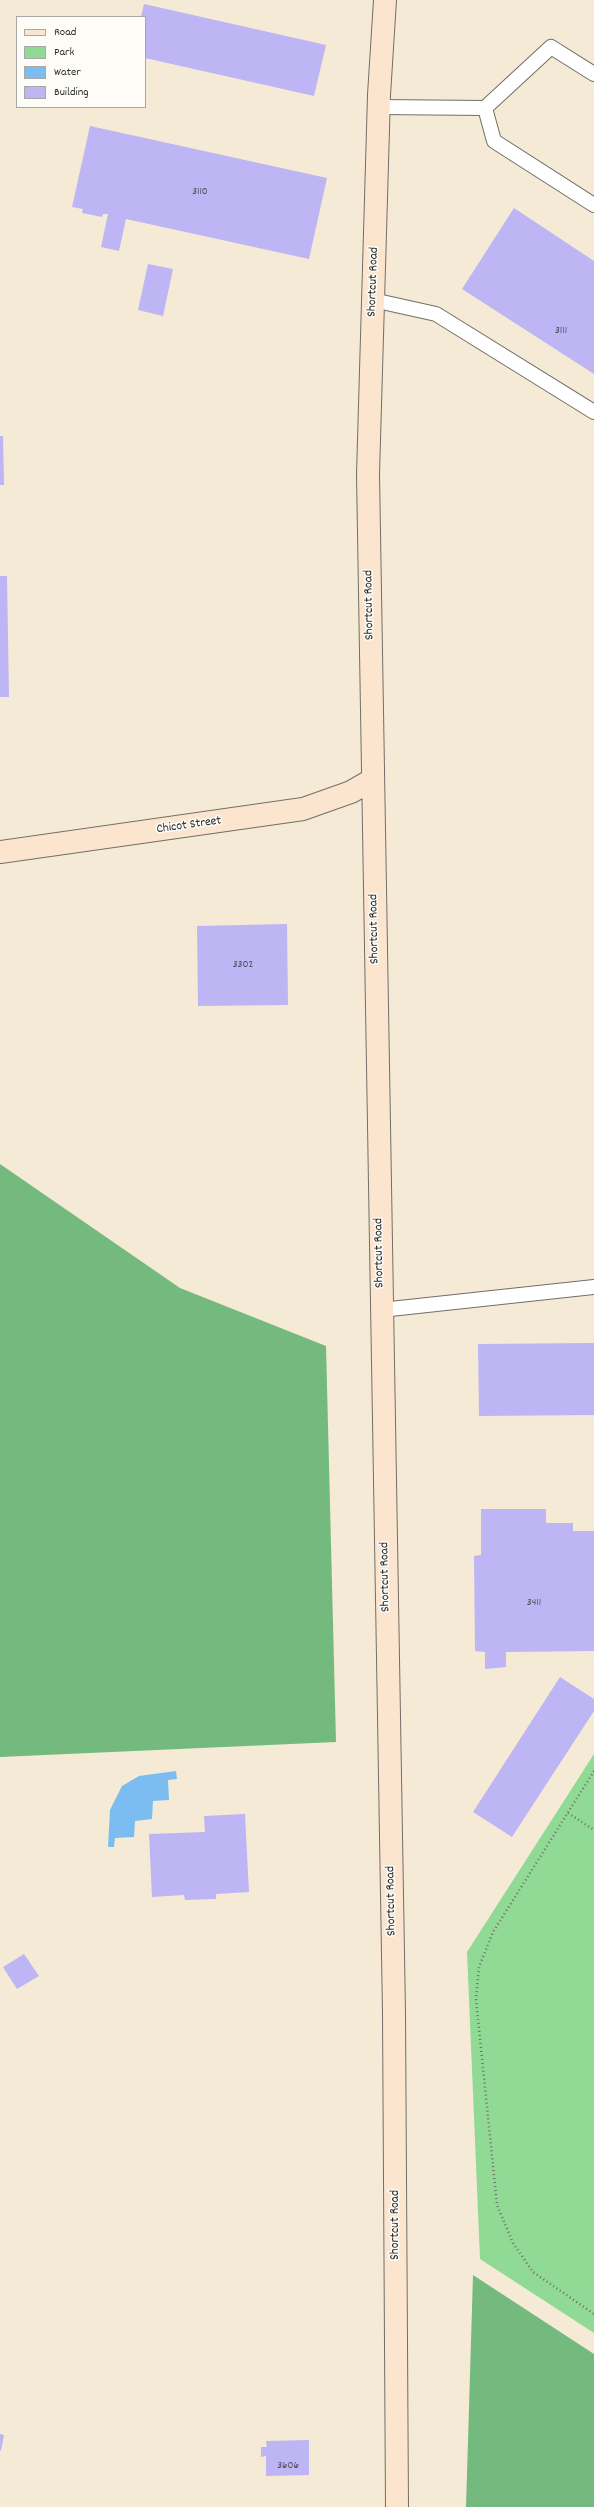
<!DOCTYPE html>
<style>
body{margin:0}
#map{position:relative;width:594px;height:2507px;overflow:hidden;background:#f5ead6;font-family:Dekko,sans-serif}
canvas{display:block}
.legend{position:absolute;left:16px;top:16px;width:130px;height:92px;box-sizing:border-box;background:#fdfcf7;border:1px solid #a9a8a5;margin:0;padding:5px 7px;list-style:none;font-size:12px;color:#2b2b2b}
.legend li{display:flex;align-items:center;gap:8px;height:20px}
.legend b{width:20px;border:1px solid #a9a8a5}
</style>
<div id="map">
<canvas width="594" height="2507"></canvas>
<ul class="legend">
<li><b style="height:5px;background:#fce5cf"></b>Road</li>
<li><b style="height:11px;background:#91da96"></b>Park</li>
<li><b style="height:11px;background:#7bbdf0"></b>Water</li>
<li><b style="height:11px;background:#bdb5f4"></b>Building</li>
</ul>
</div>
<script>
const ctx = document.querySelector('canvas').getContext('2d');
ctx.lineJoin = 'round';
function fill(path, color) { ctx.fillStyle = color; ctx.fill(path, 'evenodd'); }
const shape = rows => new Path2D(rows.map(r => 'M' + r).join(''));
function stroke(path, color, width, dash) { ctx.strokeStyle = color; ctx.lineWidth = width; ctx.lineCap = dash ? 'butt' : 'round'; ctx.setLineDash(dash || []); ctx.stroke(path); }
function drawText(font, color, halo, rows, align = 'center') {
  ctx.font = font + ' Dekko,sans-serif'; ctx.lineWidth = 3; ctx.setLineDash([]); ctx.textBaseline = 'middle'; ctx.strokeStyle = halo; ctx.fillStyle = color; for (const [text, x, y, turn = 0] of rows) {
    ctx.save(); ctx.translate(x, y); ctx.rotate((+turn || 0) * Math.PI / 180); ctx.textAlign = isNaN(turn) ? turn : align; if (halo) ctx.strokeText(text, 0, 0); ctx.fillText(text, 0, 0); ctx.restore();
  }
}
fill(shape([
 [594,1754,594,2333,480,2259,467,1952]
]), '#91da96');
fill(shape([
 [0,1164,180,1288,326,1346,336,1742,0,1757],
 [473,2275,594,2354,594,2507,466,2507]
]), '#74ba7f');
fill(shape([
 [176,1771,177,1779,168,1780,169,1800,153,1801,152,1819,135,1821,134,1837,115,1838,114,1847,108,1847,110,1810,122,1786,139,1776]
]), '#7bbdf0');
fill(shape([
 [144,4,326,45,314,96,145,58,145,17,141,17],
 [90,126,327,178,309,259,126,219,119,251,101,247,108,214,103,214,102,217,82,213,83,209,72,207],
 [514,208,594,261,594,374,462,289],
 [148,264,173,269,163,316,138,310],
 [0,436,3,436,4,485,0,485],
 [0,576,7,576,9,697,0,697],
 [287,924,288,1005,198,1006,197,926],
 [594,1343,594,1415,479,1416,478,1344],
 [481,1509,546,1509,546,1523,573,1523,573,1531,594,1531,594,1651,506,1652,506,1667,485,1669,485,1652,475,1651,474,1556,481,1555],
 [560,1677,594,1699,594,1711,512,1837,473,1812],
 [245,1814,249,1892,216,1894,216,1899,185,1900,184,1895,152,1897,149,1834,205,1832,204,1816],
 [24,1954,39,1976,17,1989,3,1967],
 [0,2434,4,2435,1,2451,0,2450],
 [309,2440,309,2475,266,2476,266,2456,261,2457,261,2447,267,2447,266,2441]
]), '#bdb5f4');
const service = shape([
 [379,107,485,108,494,141,594,205],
 [485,108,551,47,594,74],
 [373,300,436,314,594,412],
 [381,1310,594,1287]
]);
const secondary = shape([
 [385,0,379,95,368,474,394,2013,397,2507],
 [0,852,303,809,351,792,372,780]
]);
stroke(service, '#726e67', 16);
stroke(secondary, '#726e67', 24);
stroke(shape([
 [594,1771,493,1932,479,1967,476,1999,497,2205,513,2243,533,2272,594,2314],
 [568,1813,594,1830]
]), '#726e67', 2.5, [1, 3]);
stroke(service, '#fff', 14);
stroke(secondary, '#fce5cf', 22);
drawText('11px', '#504e5d', null, [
 ["3110",200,192],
 ["3111",561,331],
 ["3302",243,965],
 ["3411",534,1603],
 ["3606",288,2466]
]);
drawText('13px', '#2b2b2b', '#fdfcf7', [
 ["Shortcut Road",374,282,-88],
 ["Shortcut Road",370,605,-91],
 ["Chicot Street",189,826,-8],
 ["Shortcut Road",375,929,-91],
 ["Shortcut Road",380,1253,-91],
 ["Shortcut Road",386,1577,-91],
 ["Shortcut Road",392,1901,-91],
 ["Shortcut Road",396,2225,-90]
]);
</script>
